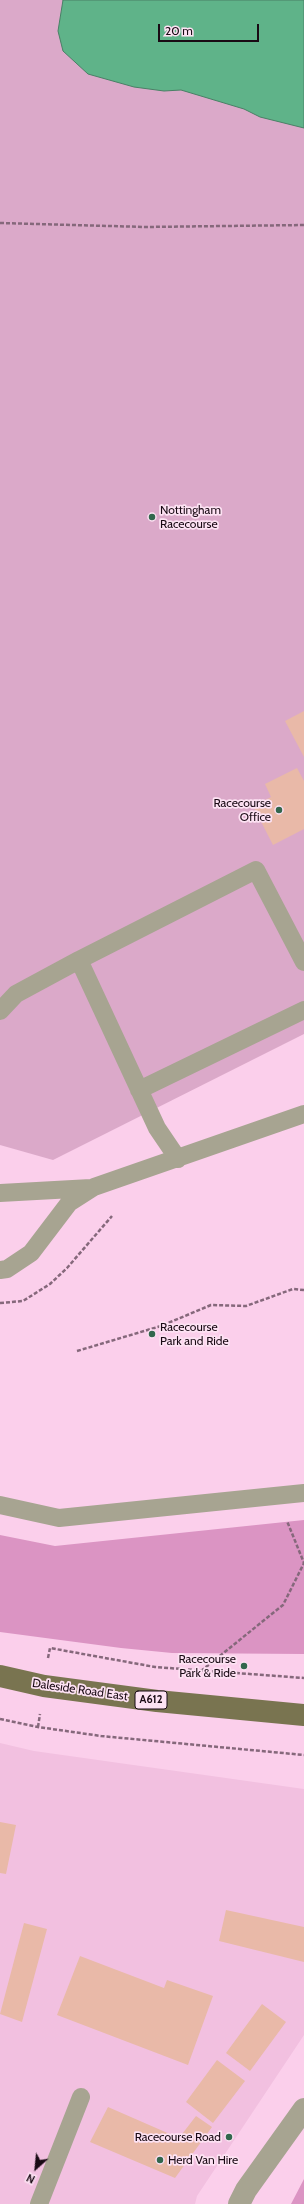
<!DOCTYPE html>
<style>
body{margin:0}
#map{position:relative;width:304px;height:2204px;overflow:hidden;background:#fbcfeb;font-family:Cabin,sans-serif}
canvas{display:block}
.north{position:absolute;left:16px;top:2148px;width:40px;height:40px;-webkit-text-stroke:3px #fde2f3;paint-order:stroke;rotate:207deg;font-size:11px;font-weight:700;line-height:16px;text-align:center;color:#190a14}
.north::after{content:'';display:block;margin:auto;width:14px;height:18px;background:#190a14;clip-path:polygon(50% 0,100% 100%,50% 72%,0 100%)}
.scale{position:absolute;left:158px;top:24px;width:101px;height:18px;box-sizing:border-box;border:2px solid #190a14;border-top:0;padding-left:5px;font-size:12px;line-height:14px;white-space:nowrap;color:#190a14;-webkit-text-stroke:3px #fde2f3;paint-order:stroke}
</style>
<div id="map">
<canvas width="304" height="2204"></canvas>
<div class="north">N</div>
<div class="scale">20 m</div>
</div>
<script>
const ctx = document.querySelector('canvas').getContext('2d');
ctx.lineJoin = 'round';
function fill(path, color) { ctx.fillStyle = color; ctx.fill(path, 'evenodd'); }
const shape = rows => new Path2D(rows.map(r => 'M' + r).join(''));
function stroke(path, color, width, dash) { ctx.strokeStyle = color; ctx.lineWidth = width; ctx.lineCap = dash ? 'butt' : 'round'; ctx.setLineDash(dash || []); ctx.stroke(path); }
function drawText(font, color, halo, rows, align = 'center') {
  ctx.font = font + ' Cabin,sans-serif'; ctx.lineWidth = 3.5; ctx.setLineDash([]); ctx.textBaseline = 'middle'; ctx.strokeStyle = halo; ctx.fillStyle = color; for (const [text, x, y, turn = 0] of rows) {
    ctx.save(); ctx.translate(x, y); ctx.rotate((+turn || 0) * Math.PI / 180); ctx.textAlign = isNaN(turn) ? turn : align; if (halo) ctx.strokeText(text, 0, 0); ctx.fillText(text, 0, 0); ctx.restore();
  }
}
fill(shape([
 [0,1743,34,1751,304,1789,304,2035,197,2196,195,2204,0,2204]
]), '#f2c0e0');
fill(shape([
 [0,0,304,0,304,1034,53,1160,0,1145]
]), '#dba9c9');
fill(shape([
 [304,1520,304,1654,172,1653,121,1648,0,1632,0,1535,55,1546],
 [304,2179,304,2204,291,2204]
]), '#db94c3');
const water = shape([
 [63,0,304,0,304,128,260,117,244,109,181,90,164,91,134,87,88,74,63,51,58,31,63,0]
]);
fill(water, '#5fb389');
stroke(water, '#4a8066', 1);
fill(shape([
 [304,711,304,757,285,721],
 [297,768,304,781,304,829,273,845,253,806,271,797,265,784],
 [0,1822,16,1825,6,1874,0,1873],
 [226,1910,304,1927,304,1962,219,1941],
 [24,1923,47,1929,22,2022,0,2014],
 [80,1956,164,1988,167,1980,213,1996,188,2065,57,2015],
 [262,2004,286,2022,250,2071,226,2053],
 [217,2060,245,2081,213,2123,186,2102],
 [108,2107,179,2138,196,2116,212,2127,175,2178,90,2142]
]), '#e9b9a8');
stroke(shape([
 [0,223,146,227,304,225],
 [0,1303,23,1301,50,1284,67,1268,112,1216],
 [77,1351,161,1326,211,1305,246,1306,293,1289,304,1290],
 [48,1658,50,1648,155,1667,304,1678],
 [201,1671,283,1605,304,1563,287,1521],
 [0,1719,38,1727,101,1736,304,1755],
 [38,1727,40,1714]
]), '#85687b', 2.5, [4, 2]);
stroke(shape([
 [79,960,256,870,304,962],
 [0,1011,16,994,79,960,157,1128,178,1159],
 [139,1090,304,1010],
 [0,1193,91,1188],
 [0,1270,7,1269,31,1253,69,1203,94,1187,304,1114],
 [0,1505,59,1518,304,1493],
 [39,2204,81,2097]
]), '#a7a491', 18);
stroke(shape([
 [239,2204,246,2190,304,2109]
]), '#a7a491', 22);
stroke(shape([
 [0,1676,44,1686,157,1701,304,1715]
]), '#797450', 22);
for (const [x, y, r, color] of [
 [152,517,4,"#32674d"],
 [279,810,4,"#32674d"],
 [152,1334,4,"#32674d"],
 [244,1666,4,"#32674d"],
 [229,2137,4,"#32674d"],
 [160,2160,4,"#32674d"]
]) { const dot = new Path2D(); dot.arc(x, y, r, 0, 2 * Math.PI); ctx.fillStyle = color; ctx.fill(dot); stroke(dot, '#fde2f3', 1.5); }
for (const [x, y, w] of [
 [151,1700,32]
]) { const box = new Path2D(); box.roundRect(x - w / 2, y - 9, w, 18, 3); ctx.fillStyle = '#fde2f3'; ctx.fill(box); stroke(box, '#190a14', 1); }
drawText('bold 11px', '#190a14', null, [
 ["A612",151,1700]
]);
drawText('12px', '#190a14', '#fde2f3', [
 ["Nottingham",160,510],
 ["Racecourse",160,524],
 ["Racecourse",271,803,"right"],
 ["Office",271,817,"right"],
 ["Racecourse",160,1327],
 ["Park and Ride",160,1341],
 ["Racecourse",236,1659,"right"],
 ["Park & Ride",236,1673,"right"],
 ["Racecourse Road",221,2137,"right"],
 ["Herd Van Hire",168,2160]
], 'left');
drawText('12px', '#190a14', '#fde2f3', [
 ["Daleside Road East",80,1690,8]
]);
</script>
